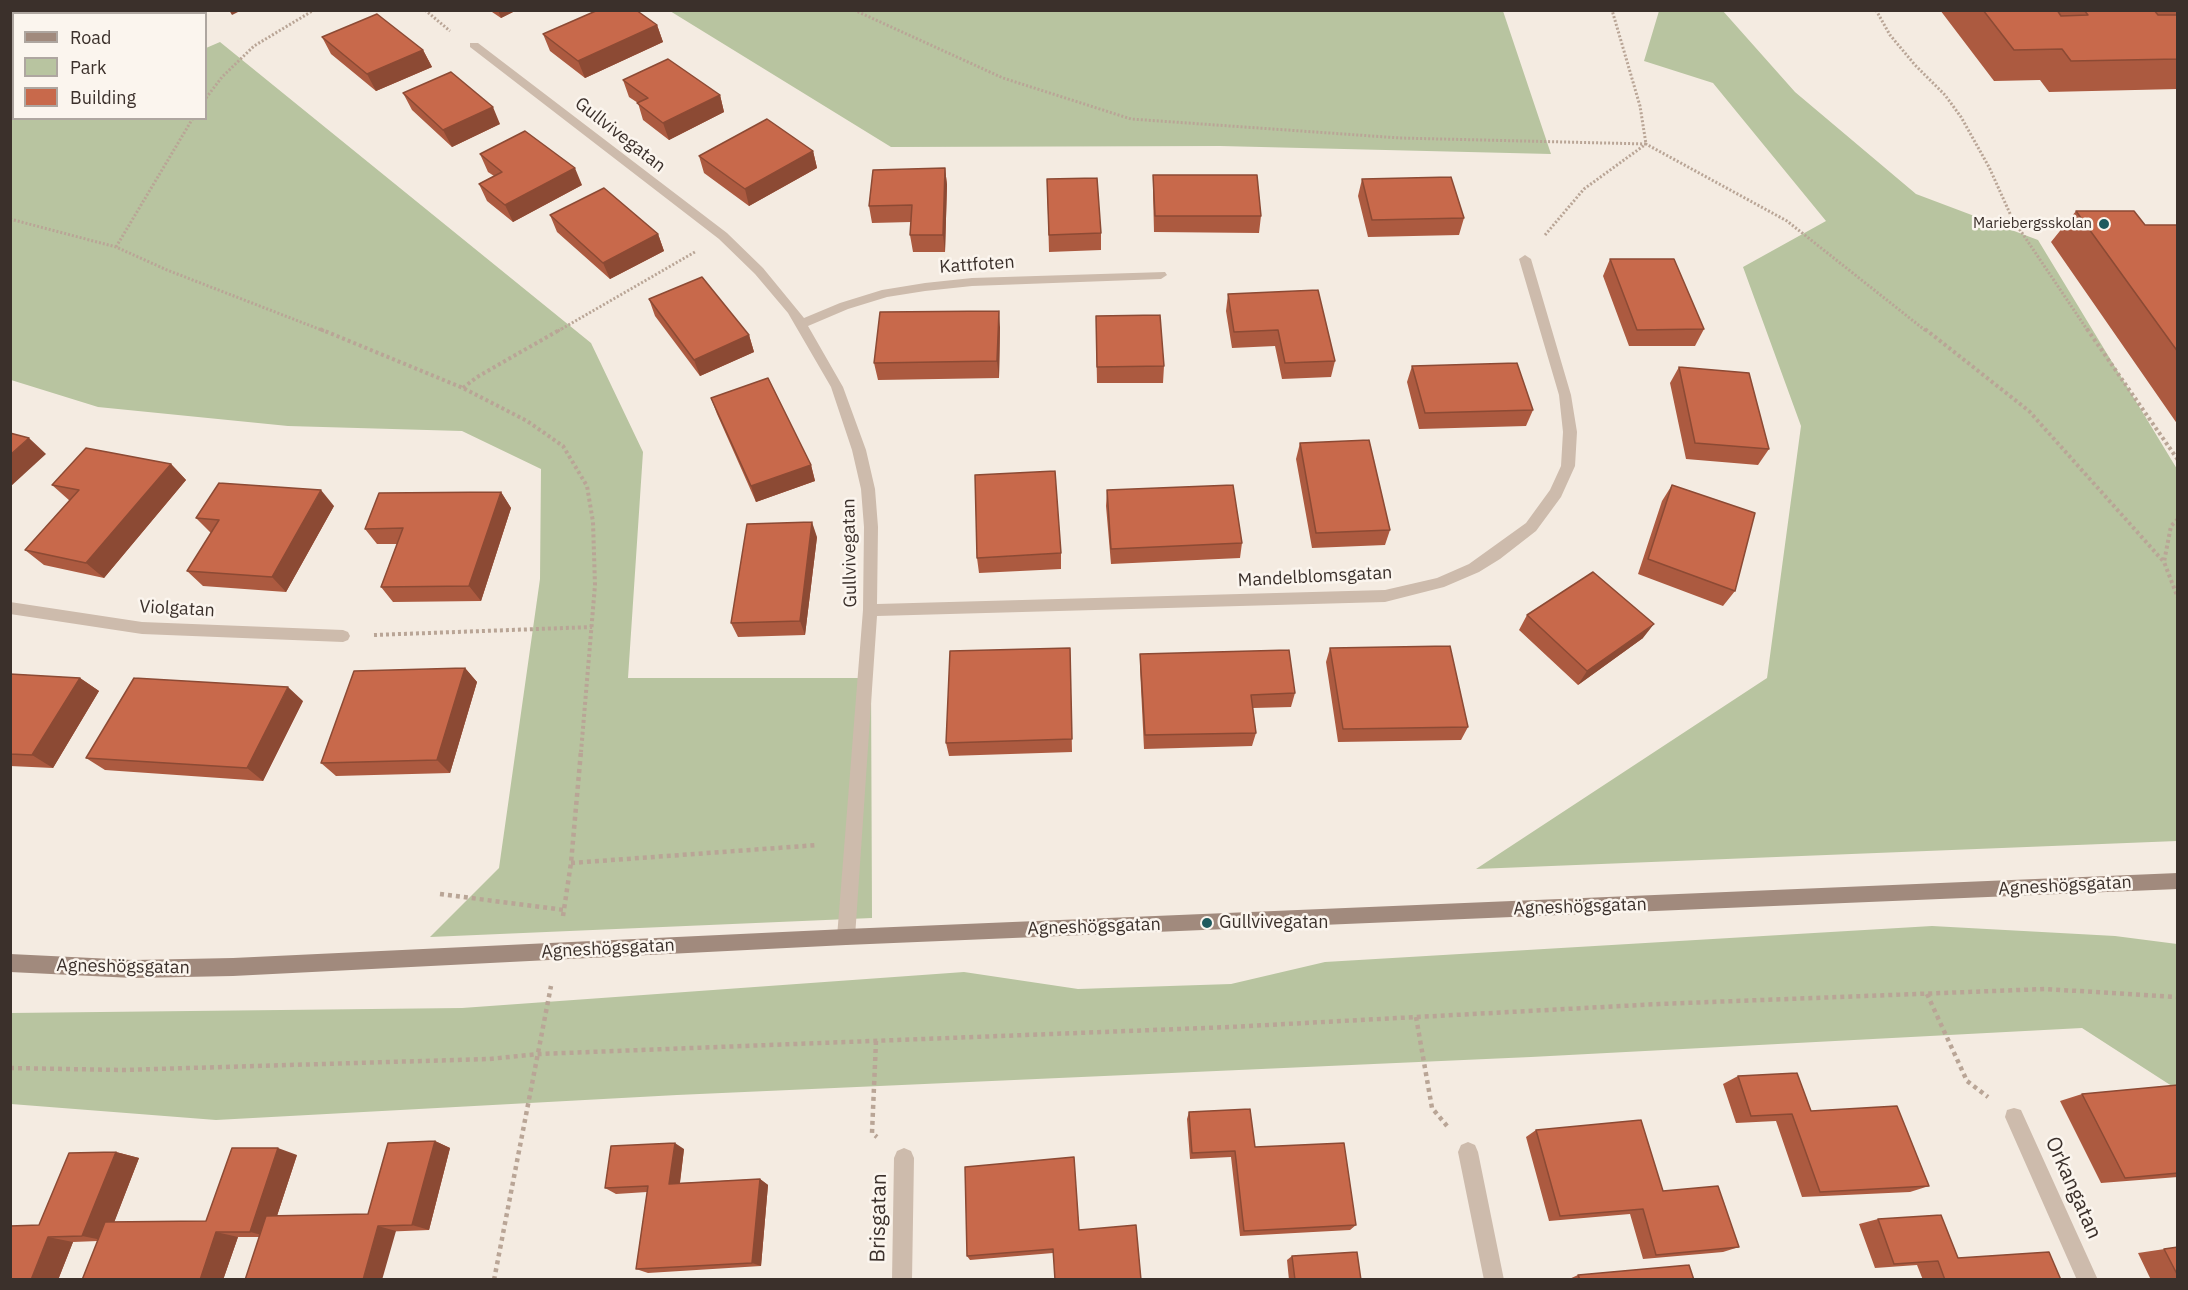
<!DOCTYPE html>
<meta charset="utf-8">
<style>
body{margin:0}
#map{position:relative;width:2188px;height:1290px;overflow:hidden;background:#f4ebe1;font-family:"IBM Plex Sans",sans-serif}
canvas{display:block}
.frame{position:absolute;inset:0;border:12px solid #3b302b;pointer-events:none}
.legend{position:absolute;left:12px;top:12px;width:195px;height:108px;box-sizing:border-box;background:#fbf5ee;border:2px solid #aea6a0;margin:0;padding:8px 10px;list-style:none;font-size:18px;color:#3b302b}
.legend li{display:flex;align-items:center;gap:12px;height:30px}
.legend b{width:30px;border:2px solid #aea6a0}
</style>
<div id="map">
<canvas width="2188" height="1290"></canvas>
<div class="frame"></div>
<ul class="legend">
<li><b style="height:8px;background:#a18a7d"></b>Road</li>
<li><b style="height:16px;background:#b8c4a0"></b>Park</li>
<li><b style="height:16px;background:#c8694b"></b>Building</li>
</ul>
</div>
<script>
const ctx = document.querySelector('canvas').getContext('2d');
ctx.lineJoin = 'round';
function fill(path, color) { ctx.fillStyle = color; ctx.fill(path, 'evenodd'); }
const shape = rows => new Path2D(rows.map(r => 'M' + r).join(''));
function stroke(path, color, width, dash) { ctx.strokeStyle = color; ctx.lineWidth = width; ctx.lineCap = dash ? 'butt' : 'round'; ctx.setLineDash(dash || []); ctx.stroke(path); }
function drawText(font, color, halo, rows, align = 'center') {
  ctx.font = font + ' "IBM Plex Sans",sans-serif'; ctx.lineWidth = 5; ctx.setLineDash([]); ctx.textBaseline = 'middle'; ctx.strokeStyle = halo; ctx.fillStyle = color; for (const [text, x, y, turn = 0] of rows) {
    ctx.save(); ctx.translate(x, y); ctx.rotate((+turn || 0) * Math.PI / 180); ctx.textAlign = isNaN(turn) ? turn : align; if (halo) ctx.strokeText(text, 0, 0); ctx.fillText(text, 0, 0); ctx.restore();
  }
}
fill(shape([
 [670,11,1503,11,1551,154,1220,146,891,147],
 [1659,11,1723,11,1795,92,1916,194,2038,240,2177,469,2177,841,1476,869,1767,678,1801,426,1743,267,1826,221,1713,83,1644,61],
 [220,42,591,343,643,452,628,678,871,678,872,918,430,937,499,868,540,579,541,469,462,431,288,426,98,407,11,380,11,120,206,118,206,48],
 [1932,926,2115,936,2177,944,2178,1090,2082,1028,1531,1057,677,1095,216,1120,11,1104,10,1013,462,1008,964,972,1078,989,1231,984,1325,962]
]), '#b8c4a0');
stroke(shape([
 [425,10,450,31],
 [854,10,1003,78,1131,119,1400,138,1646,144,1640,106,1612,10],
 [1876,10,1890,35,1915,65,1945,95,1961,117,1989,167,2012,218,2088,331],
 [206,98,222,77,254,46,314,10],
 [10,219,116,247,167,270,324,331],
 [1545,235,1584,189,1646,144,1787,221,1926,331],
 [116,247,193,118],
 [558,331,695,252]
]), '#b9a596', 3, [2, 2]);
stroke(shape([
 [320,329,463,388,527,421,563,446,587,486,593,522,595,585,581,752],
 [1925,329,2029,411,2164,562],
 [2087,329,2178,460],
 [463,388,477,377,561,329],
 [2178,519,2171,526,2164,562,2178,598],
 [374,635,592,627]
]), '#b9a596', 4, [3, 3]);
stroke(shape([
 [571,863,818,845],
 [440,894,564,910],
 [563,916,571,863,581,751],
 [1927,994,1967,1081,1988,1097],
 [1416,1017,1432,1108,1447,1126],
 [876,1041,872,1133,877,1137],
 [10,1068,123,1070,489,1059,539,1054,1230,1027,1659,1004,2045,989,2178,997],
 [494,1280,551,986]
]), '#b9a596', 4.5, [4, 4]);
fill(shape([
 [28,10,42,10,38,14,24,14,28,10],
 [14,16,14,23,10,24,10,17,14,16],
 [470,43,478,43,727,233,763,268,804,318,840,303,882,290,925,283,972,278,1165,272,1167,275,1161,279,972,286,925,291,887,297,848,309,808,326,843,387,866,450,875,489,878,527,877,604,1385,590,1437,578,1469,564,1526,523,1550,490,1561,466,1563,432,1559,395,1519,259,1525,255,1531,259,1571,395,1577,432,1575,466,1561,497,1536,531,1500,559,1479,572,1444,587,1385,602,877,616,855,937,852,943,846,945,840,943,837,937,863,610,864,527,861,489,852,450,831,387,788,313,755,274,719,239,470,47,470,43],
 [10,602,142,622,343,630,348,632,350,636,348,640,343,642,142,634,10,614,10,602],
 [2014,1108,2021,1110,2098,1280,2077,1280,2005,1117,2007,1110,2014,1108],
 [1468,1142,1475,1145,1478,1152,1504,1280,1484,1280,1458,1152,1461,1145,1468,1142],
 [904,1148,911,1151,914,1158,912,1280,892,1280,894,1158,897,1151,904,1148]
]), '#cdbbac');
fill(shape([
 [2178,873,2178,889,846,945,233,976,133,978,10,972,10,954,133,960,233,958,846,929,2178,873]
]), '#a18a7d');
fill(shape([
 [489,10,517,10,501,18],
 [1940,10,2178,10,2178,89,2049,92,2040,80,1994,81],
 [657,25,663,42,585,78,550,51,543,34],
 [322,37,423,50,432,67,376,91,331,54],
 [623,80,720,95,724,112,669,140,643,120,638,103,629,97],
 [403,93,500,124,452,147,412,110],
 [813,151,817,168,749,206,704,173,699,156],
 [480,154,582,185,513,222,487,201,479,184,494,176,488,172],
 [945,168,947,185,945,252,913,252,910,235,911,222,872,223,869,206],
 [1153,175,1261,216,1259,233,1154,232,1153,192],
 [1047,179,1101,233,1101,250,1049,252],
 [1362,179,1464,218,1459,235,1368,237,1358,196],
 [2076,211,2145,225,2178,225,2178,425,2051,242],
 [550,215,658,234,664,251,610,279,557,232],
 [1610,259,1704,329,1695,346,1629,346,1603,276],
 [1228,294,1335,361,1331,377,1282,379,1275,346,1232,348,1226,311],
 [649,299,749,335,754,352,700,376,655,316],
 [1000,327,999,378,878,380,874,363],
 [1096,333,1164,366,1163,383,1097,383],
 [1412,366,1533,410,1526,426,1419,429,1407,382],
 [1679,367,1769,449,1758,465,1686,459,1670,383],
 [711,398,811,465,815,481,756,502,717,414],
 [1300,443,1390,530,1385,545,1312,548,1296,459],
 [171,464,186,480,104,578,44,565,25,550,70,501,52,485],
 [1672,485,1735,591,1723,606,1638,574,1662,501],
 [1107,490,1242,543,1240,558,1111,564,1106,506],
 [501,492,511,508,481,601,393,602,381,587,397,544,377,544,365,529],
 [334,506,286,592,203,586,187,571,211,533,196,518],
 [817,537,805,635,738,637,731,623],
 [1061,553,1061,569,979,573,977,558],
 [1527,615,1643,638,1578,685,1519,630],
 [1070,648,1072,752,949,756,946,743],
 [1330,648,1468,727,1461,740,1338,742,1326,662],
 [1140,654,1295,693,1291,707,1253,708,1256,733,1252,746,1144,749,1140,668],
 [465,668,477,682,450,773,336,776,321,763],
 [10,674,80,678,99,691,53,768,10,766],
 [303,701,263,781,105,770,86,758],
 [1738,1076,1811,1111,1929,1186,1910,1192,1802,1197,1776,1121,1736,1123,1723,1084],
 [2178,1085,2178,1177,2101,1183,2060,1101,2082,1094],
 [1189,1112,1255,1147,1356,1225,1350,1230,1240,1236,1231,1157,1190,1159,1187,1119],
 [1536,1130,1663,1191,1739,1247,1723,1252,1643,1259,1630,1214,1549,1221,1526,1137],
 [435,1141,450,1148,429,1230,259,1237,238,1237,223,1280,82,1280,98,1241,73,1242,58,1280,39,1225,116,1152,139,1158,114,1222,206,1221,297,1155,277,1216,368,1214],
 [684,1149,680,1183,760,1179,768,1185,761,1266,648,1273,636,1269,647,1192,616,1194,605,1188],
 [1074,1157,1053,1253,970,1260,967,1256],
 [1878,1219,1958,1258,2061,1280,1923,1280,1917,1265,1875,1268,1859,1224],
 [2178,1247,2178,1280,2151,1280,2138,1253],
 [1292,1256,1361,1280,1289,1280,1287,1260],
 [1578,1275,1694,1280,1567,1280]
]), '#ac5a40');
fill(shape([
 [229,10,242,10,232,15],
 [498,10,517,10,501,18],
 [657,25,663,42,585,78,578,61],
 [423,50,432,67,376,91,367,74],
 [720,95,724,112,669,140,663,123],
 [493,107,500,124,452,147,443,130],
 [813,151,817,168,749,206,745,189],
 [575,168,582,185,513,222,505,205],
 [945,168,947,185,945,252,943,235],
 [658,234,664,251,610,279,603,263],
 [999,311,1000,327,999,378,997,361],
 [749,335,754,352,700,376,694,360],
 [29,438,46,454,10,487,10,455],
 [171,464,186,480,104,578,86,563],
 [811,465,815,481,756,502,751,486],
 [321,490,334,506,286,592,272,577],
 [501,492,511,508,481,601,469,586],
 [812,522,817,537,805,635,800,621],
 [1654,624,1643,638,1578,685,1587,671],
 [465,668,477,682,450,773,437,760],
 [80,678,99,691,53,768,32,755],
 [288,687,303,701,263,781,247,768],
 [435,1141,450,1148,429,1230,412,1225],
 [675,1143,684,1149,679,1189,669,1184],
 [278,1148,297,1155,270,1237,250,1232],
 [116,1152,139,1158,107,1241,82,1236],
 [760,1179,768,1185,761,1266,752,1263],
 [378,1226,396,1231,382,1280,363,1280],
 [216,1232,238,1237,223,1280,200,1280],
 [48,1237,73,1242,58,1280,31,1280]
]), '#8c4a34');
const building = shape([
 [73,10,130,10,133,14,65,14,73,10],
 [598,10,636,10,657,25,578,61,543,34,598,10],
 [1983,10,2057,10,2061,16,2088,15,2084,10,2154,10,2158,15,2178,15,2178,59,2071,61,2062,49,2014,50,1983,10],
 [377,14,423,50,367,74,322,37,377,14],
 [668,59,720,95,663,123,637,103,648,98,623,80,668,59],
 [451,72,493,107,443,130,403,93,451,72],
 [767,119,813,151,745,189,699,156,767,119],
 [525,131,575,168,505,205,479,184,502,172,480,154,525,131],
 [945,168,943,235,910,235,912,205,869,206,873,170,945,168],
 [1153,175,1257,175,1261,216,1155,216,1153,175],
 [1451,177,1464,218,1372,220,1362,179,1451,177],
 [1097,178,1101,233,1049,235,1047,179,1097,178],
 [604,188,658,234,603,263,550,215,604,188],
 [2076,211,2134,211,2145,225,2178,225,2178,352,2076,211],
 [1610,259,1674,259,1704,329,1637,330,1610,259],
 [702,277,749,335,694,360,649,299,702,277],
 [1318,290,1335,361,1285,363,1278,330,1234,332,1228,294,1318,290],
 [999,311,997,361,874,363,880,312,999,311],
 [1160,315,1164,366,1097,367,1096,316,1160,315],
 [1517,363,1533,410,1425,413,1412,366,1517,363],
 [1679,367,1749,373,1769,449,1695,443,1679,367],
 [768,378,811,465,751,486,711,398,768,378],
 [10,433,29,438,10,455,10,433],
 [1369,440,1390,530,1316,533,1300,443,1369,440],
 [86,448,171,464,86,563,25,550,79,490,52,485,86,448],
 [1055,471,1061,553,977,558,975,475,1055,471],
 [219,483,321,490,272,577,187,571,219,520,196,518,219,483],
 [1233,485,1242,543,1111,549,1107,490,1233,485],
 [1672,485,1755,513,1735,591,1648,559,1672,485],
 [501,492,469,586,381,587,403,528,365,529,379,493,501,492],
 [812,522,800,621,731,623,747,524,812,522],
 [1593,572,1654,624,1587,671,1527,615,1593,572],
 [1450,646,1468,727,1343,729,1330,648,1450,646],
 [1070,648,1072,739,946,743,950,651,1070,648],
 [1289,650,1295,693,1251,695,1256,733,1145,735,1140,654,1289,650],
 [465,668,437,760,321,763,354,671,465,668],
 [10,674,80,678,32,755,10,754,10,674],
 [134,678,288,687,247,768,86,758,134,678],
 [1797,1073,1811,1111,1897,1106,1929,1186,1820,1192,1792,1114,1751,1116,1738,1076,1797,1073],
 [2178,1085,2178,1173,2125,1178,2082,1094,2178,1085],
 [1250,1109,1255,1147,1344,1143,1356,1225,1244,1231,1235,1151,1192,1153,1189,1112,1250,1109],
 [1641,1120,1663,1191,1718,1186,1739,1247,1656,1255,1643,1209,1560,1216,1536,1130,1641,1120],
 [435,1141,412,1225,378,1226,363,1280,245,1280,266,1216,368,1214,388,1143,435,1141],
 [675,1143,669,1184,760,1179,752,1263,636,1269,648,1186,605,1188,611,1146,675,1143],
 [232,1148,278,1148,250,1232,216,1232,200,1280,82,1280,105,1222,206,1221,232,1148],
 [116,1152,82,1236,48,1237,31,1280,10,1280,10,1226,39,1225,69,1153,116,1152],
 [1074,1157,1079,1230,1136,1225,1141,1280,1055,1280,1053,1249,967,1256,965,1167,1074,1157],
 [1941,1215,1958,1258,2049,1252,2061,1280,1945,1280,1938,1261,1894,1264,1878,1219,1941,1215],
 [2178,1247,2178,1276,2164,1249,2178,1247],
 [1357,1252,1361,1280,1295,1280,1292,1256,1357,1252],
 [1689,1265,1694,1280,1580,1280,1578,1275,1689,1265]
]);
fill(building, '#c8694b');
stroke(building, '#8c4a34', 1.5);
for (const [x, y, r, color] of [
 [2104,224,6,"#1f5a5e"],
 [1207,923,6,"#1f5a5e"]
]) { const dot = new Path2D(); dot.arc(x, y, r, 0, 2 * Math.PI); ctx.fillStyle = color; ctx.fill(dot); stroke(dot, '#fbf5ee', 2); }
drawText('15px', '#3b302b', '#fbf5ee', [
 ["Mariebergsskolan",2092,224]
], 'right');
drawText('18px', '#3b302b', '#fbf5ee', [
 ["Gullvivegatan",620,135,38],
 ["Kattfoten",977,265,-4],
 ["Gullvivegatan",850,553,-91],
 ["Mandelblomsgatan",1315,577,-3],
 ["Violgatan",177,609,3],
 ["Agneshögsgatan",2065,886,-3],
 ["Agneshögsgatan",1580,907,-2],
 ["Agneshögsgatan",1094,927,-2],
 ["Agneshögsgatan",608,949,-3],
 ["Agneshögsgatan",123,967,1]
]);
drawText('18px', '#3b302b', '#fbf5ee', [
 ["Gullvivegatan",1219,923]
], 'left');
drawText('21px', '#3b302b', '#fbf5ee', [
 ["Orkangatan",2073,1188,66],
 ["Brisgatan",879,1218,-89]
]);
</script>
